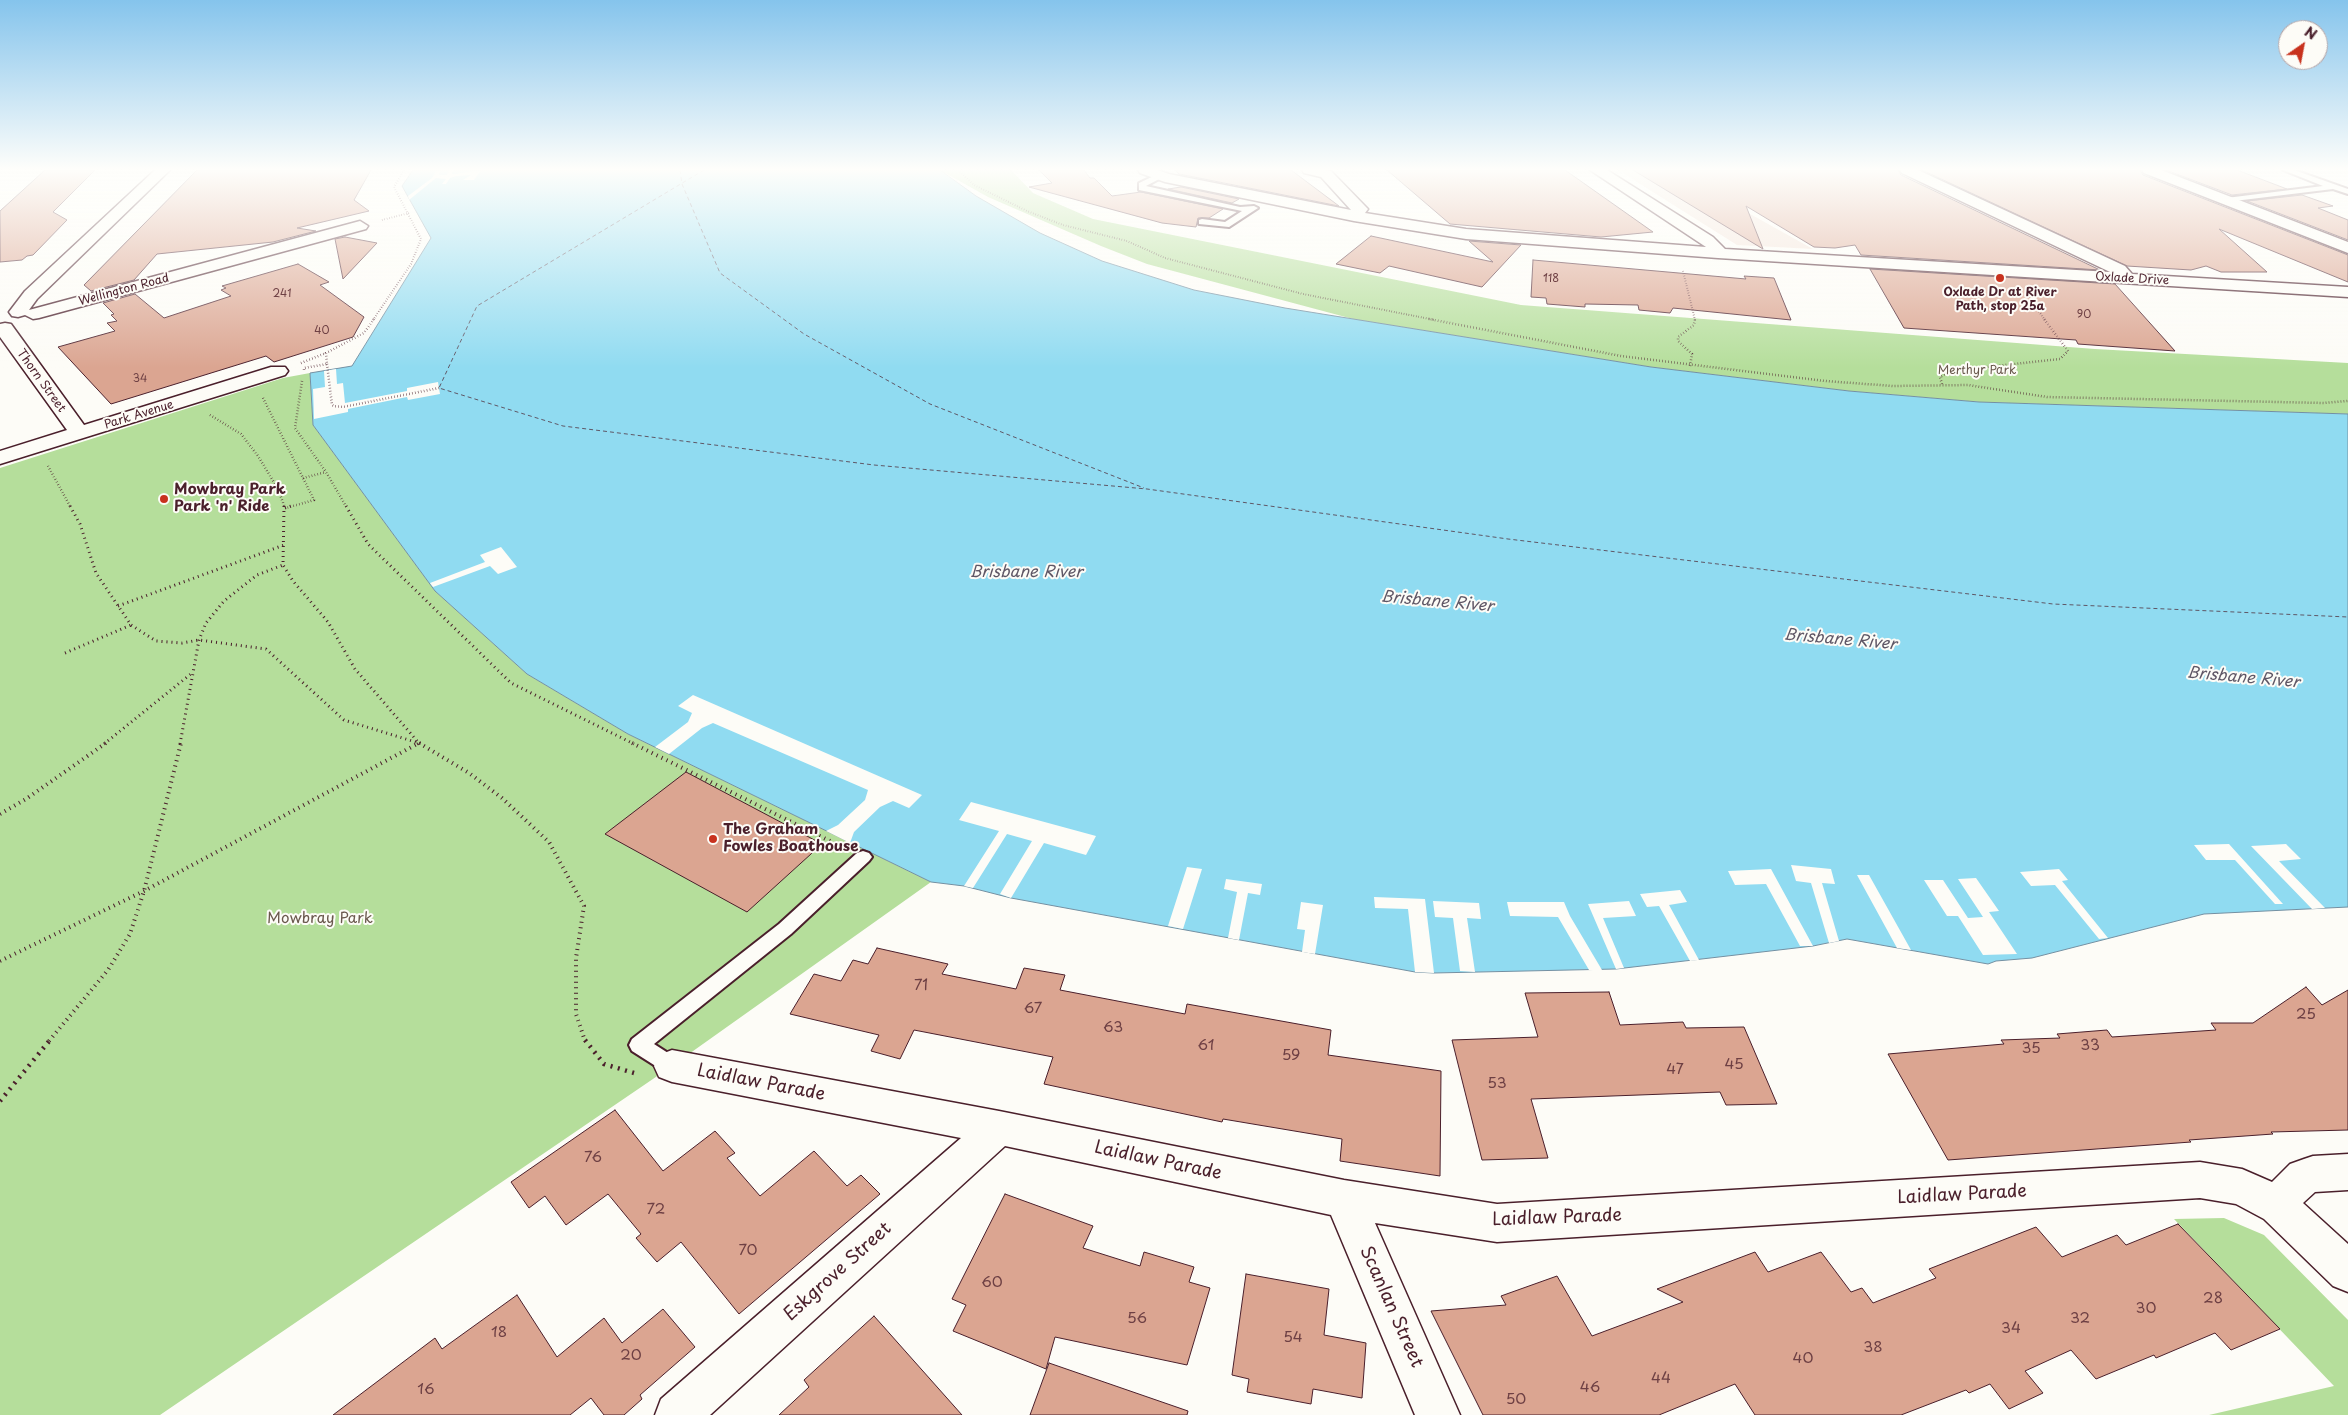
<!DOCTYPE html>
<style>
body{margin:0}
#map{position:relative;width:2348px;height:1415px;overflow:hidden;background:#fdfcf7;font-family:"Playpen Sans",sans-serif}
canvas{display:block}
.north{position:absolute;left:2278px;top:20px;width:50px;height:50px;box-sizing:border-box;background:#fdfcf7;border:1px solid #b5a4a5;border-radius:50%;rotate:33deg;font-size:14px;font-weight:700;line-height:20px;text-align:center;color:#4a1f2b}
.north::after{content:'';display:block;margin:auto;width:18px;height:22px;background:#c8321e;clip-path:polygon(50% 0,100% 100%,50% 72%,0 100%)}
</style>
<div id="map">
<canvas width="2348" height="1415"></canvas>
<div class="north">N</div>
</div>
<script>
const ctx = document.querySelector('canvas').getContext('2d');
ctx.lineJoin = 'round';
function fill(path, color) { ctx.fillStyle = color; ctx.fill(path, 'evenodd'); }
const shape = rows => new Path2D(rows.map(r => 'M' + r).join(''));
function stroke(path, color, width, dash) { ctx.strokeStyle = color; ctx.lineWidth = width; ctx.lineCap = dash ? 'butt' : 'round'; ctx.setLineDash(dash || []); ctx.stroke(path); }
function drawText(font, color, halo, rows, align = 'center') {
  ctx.font = font + ' "Playpen Sans",sans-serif'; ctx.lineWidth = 4; ctx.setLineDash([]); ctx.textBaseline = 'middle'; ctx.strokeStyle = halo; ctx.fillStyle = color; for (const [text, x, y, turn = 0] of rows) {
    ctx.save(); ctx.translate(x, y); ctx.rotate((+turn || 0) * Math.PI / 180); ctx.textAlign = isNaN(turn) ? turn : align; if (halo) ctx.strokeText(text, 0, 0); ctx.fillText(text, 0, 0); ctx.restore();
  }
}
fill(shape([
 [1618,170,1749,170,1807,201,1743,210,1813,249,1737,245]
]), '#f3e2d8');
fill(shape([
 [940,170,1011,170,1033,193,1093,219,1521,305,2095,349,2348,363,2348,414,1979,402,1849,391,1651,367,1353,319,1147,264,1101,246,988,197],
 [310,373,313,425,435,591,527,674,628,734,931,882,672,1066,160,1415,0,1415,0,468,283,378],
 [2224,1218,2264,1235,2348,1320,2348,1415,2209,1415,2334,1386,2174,1219]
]), '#b5de9b');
const water = shape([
 [413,170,940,170,976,196,1040,233,1102,261,1194,290,1285,308,1651,367,1849,391,1979,402,2348,414,2348,907,2204,914,2032,958,1996,961,1988,964,1847,939,1813,946,1616,969,1434,973,1415,972,1011,898,964,886,931,882,628,734,527,674,435,591,313,425,310,373,352,366,431,238,402,186,413,170]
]);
fill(water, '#90dbf1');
stroke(water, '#7490a2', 1);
fill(shape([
 [449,170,453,170,452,174,455,174,481,170,474,180,463,180,471,175,456,176,450,178,446,184,442,184,446,179,436,178,409,200,408,196,432,178,436,171,440,171,439,175,447,175],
 [336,369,337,384,343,383,345,403,407,391,407,388,438,382,440,394,408,400,407,397,348,409,348,412,314,419,313,389,325,387,324,371],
 [501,547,517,567,498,574,490,566,433,587,430,583,485,562,480,555],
 [693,695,922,795,909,808,893,801,880,807,854,832,850,843,826,831,838,825,865,800,868,790,713,723,702,728,669,754,655,747,688,722,692,713,678,706],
 [971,802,1096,836,1086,855,1044,843,1011,898,1000,894,1032,841,1007,834,973,888,964,886,999,831,959,820],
 [2229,844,2283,904,2275,904,2235,860,2206,860,2194,845],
 [2286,844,2301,859,2279,861,2325,908,2312,909,2251,846],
 [1791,865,1831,869,1835,884,1822,883,1839,941,1829,943,1811,883,1796,881],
 [1187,867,1202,869,1183,929,1168,926],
 [1771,869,1813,946,1800,946,1766,884,1735,885,1728,871],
 [2059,869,2068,880,2062,881,2108,938,2099,939,2055,885,2031,886,2020,872],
 [1857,875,1869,875,1911,950,1897,948],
 [1976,878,1999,911,1989,912,2017,954,1983,955,1958,916,1947,916,1924,880,1943,880,1968,918,1983,917,1958,879],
 [1226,879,1262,884,1260,895,1248,893,1239,940,1228,938,1237,892,1224,889],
 [1680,890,1687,902,1669,905,1699,960,1690,961,1659,906,1647,907,1640,894],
 [1374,897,1425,899,1434,973,1415,972,1408,909,1375,908],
 [1433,901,1479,903,1481,919,1467,918,1475,972,1460,971,1453,918,1435,917],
 [1629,901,1636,916,1603,918,1624,968,1616,969,1588,904],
 [1301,902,1323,905,1315,954,1302,952,1305,930,1297,929],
 [1507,902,1564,902,1570,916,1602,970,1589,970,1558,917,1510,916]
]), '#fdfcf7');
stroke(shape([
 [680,170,682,184,720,273,804,334,930,404,1144,488],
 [704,170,477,306,439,388,563,426,874,465,1147,489,1508,539,2053,604,2348,617]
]), '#5f5766', 1, [4, 3]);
const building = shape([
 [45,170,95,170,53,212,67,220,33,255,27,256,22,260,0,262,0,211,45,170],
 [197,170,371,170,354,200,369,211,297,228,316,231,273,242,157,254,134,280,91,291,84,285,197,170],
 [1039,170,1084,170,1090,178,1094,178,1112,196,1141,192,1223,209,1209,218,1198,218,1196,227,1162,223,1029,187,1052,183,1039,170],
 [1175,170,1291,170,1339,206,1179,174,1175,170],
 [1387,170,1565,170,1653,232,1601,237,1450,224,1387,170],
 [1633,170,1898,170,1901,175,2100,270,1861,255,1855,245,1835,248,1814,247,1746,206,1763,249,1633,170],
 [1922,170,2140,170,2143,175,2348,255,2348,282,2219,229,2267,272,2221,272,2206,266,2191,270,2127,266,1922,170],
 [2166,170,2237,170,2287,189,2232,195,2166,170],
 [1181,187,1239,199,1232,203,1168,189,1181,187],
 [2302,195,2333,206,2318,208,2348,220,2348,240,2247,201,2302,195],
 [1371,236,1493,262,1469,241,1521,245,1482,287,1389,266,1380,273,1336,264,1371,236],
 [345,237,377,243,343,279,335,239,345,237],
 [1533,260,1746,279,1744,276,1774,278,1791,320,1673,308,1670,313,1639,310,1638,305,1585,304,1585,307,1547,304,1546,298,1531,297,1533,260],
 [298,264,329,282,320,285,364,317,353,337,274,362,266,356,111,404,58,347,115,331,107,323,117,321,111,315,114,314,103,303,135,294,164,318,231,296,221,290,226,288,222,286,298,264],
 [1870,269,2115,284,2175,351,2078,344,2076,340,1904,328,1870,269],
 [686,772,822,844,747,912,605,834,686,772],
 [877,948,948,964,942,974,1016,989,1024,968,1065,975,1060,990,1185,1014,1187,1004,1331,1030,1328,1055,1441,1071,1440,1176,1340,1161,1342,1139,1223,1119,1222,1122,1044,1084,1053,1057,914,1030,900,1059,871,1051,879,1035,790,1014,814,974,841,981,853,960,868,964,877,948],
 [2306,987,2322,1005,2348,990,2348,1130,2271,1132,2273,1134,2189,1140,2191,1142,1948,1160,1888,1054,2004,1044,2001,1040,2060,1038,2057,1034,2107,1030,2112,1037,2216,1030,2211,1023,2253,1023,2306,987],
 [1609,992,1620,1025,1683,1022,1686,1028,1744,1027,1777,1104,1726,1105,1720,1092,1531,1099,1548,1158,1482,1160,1452,1040,1538,1037,1525,993,1609,992],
 [615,1110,663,1171,715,1131,735,1153,727,1158,760,1196,814,1151,847,1186,861,1175,880,1194,739,1314,681,1242,657,1262,636,1238,641,1234,608,1194,566,1225,545,1196,529,1208,511,1182,615,1110],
 [1005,1194,1093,1226,1083,1248,1140,1266,1144,1252,1194,1267,1189,1282,1210,1288,1187,1365,1055,1337,1046,1369,953,1331,966,1305,952,1299,1005,1194],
 [2178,1224,2280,1329,2231,1350,2215,1333,2156,1358,2154,1355,2096,1379,2071,1350,2025,1371,2043,1393,2009,1409,1990,1384,1969,1393,1966,1390,1901,1415,1755,1415,1735,1384,1659,1415,1483,1415,1431,1311,1506,1305,1501,1296,1557,1276,1592,1336,1683,1302,1657,1289,1755,1252,1768,1272,1821,1252,1851,1292,1862,1288,1873,1303,1936,1278,1929,1269,2036,1227,2062,1257,2117,1235,2126,1245,2178,1224],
 [1246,1274,1329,1289,1324,1335,1366,1343,1362,1398,1313,1389,1311,1404,1247,1392,1249,1379,1232,1375,1246,1274],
 [517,1295,557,1357,604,1318,622,1343,663,1309,695,1347,640,1395,642,1399,624,1415,604,1415,591,1398,570,1415,333,1415,435,1338,442,1349,517,1295],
 [874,1316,962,1415,779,1415,809,1387,804,1380,874,1316],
 [1049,1363,1188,1411,1187,1415,1030,1415,1049,1363]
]);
fill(building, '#dba591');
stroke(building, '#4a1f2b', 1);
const lane = shape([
 [2283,170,2294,170,2348,189,2348,194,2333,189,2226,202,2222,200,2226,198,2323,186,2283,170],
 [1158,174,1161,174,1161,178,1146,186,1240,207,1254,206,1258,208,1229,227,1199,224,1199,220,1202,219,1225,222,1242,211,1139,190,1139,183,1158,174],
 [863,851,869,853,872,857,869,861,791,934,654,1044,679,1060,682,1066,679,1072,672,1075,665,1072,632,1051,629,1045,632,1039,779,924,857,853,863,851]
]);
const street = shape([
 [155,170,170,170,37,299,29,310,360,221,368,226,366,229,39,318,33,319,25,315,18,317,12,316,9,312,25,291,155,170],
 [1138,170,1157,170,1169,174,1351,210,1321,177,1304,173,1302,170,1326,170,1331,171,1365,206,1368,209,1365,213,1466,229,1706,247,1590,170,1607,170,1713,237,1725,249,2110,272,1902,173,1900,170,1918,170,2125,266,2132,274,2348,287,2348,297,1718,258,1466,239,1354,221,1165,182,1140,173,1138,170],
 [2142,170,2161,170,2348,242,2348,253,2144,173,2142,170],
 [5,323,11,324,84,425,271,367,285,367,288,371,285,375,0,464,0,451,67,430,0,337,0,324,5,323],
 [672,1050,999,1111,1344,1180,1497,1204,2200,1162,2242,1169,2272,1182,2290,1164,2304,1159,2313,1156,2348,1154,2348,1190,2315,1192,2303,1203,2348,1244,2348,1292,2333,1286,2264,1219,2236,1204,2200,1198,1497,1242,1375,1223,1460,1415,1415,1415,1331,1215,1005,1146,710,1415,655,1415,661,1399,961,1138,672,1082,659,1077,654,1066,659,1055,672,1050]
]);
stroke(lane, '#4a1f2b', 4);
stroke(street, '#4a1f2b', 3);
stroke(shape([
 [958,170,974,185,1027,211,1063,225,1127,241,1165,258,1303,294,1435,320],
 [382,220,409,213],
 [1683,271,1695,320],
 [2026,293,2045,320],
 [373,320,411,264,421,239,394,187,404,170]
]), '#4a1f2b', 2, [0.5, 2]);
stroke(shape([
 [1429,319,1621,356,1825,381,1893,386,1968,385,2047,397,2324,403,2348,401],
 [301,363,326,353],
 [327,364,332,405,334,406,343,407,439,388],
 [1690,366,1692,354,1678,341,1678,337,1694,325,1695,319],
 [304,370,304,368,327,364,326,353,364,333,374,319],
 [302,381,295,428,326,472,347,508],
 [1942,384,1940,377,1950,371,2060,359,2068,351,2044,319],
 [263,398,314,500,286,508],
 [210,415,241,434,258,456,278,489,285,508],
 [48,466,71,508],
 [303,478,326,472]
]), '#4a1f2b', 2.5, [0.5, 2.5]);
stroke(shape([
 [70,506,80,524,96,573,131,625,156,641,182,643,199,640,266,649,344,720,422,744],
 [284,506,283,565,293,581,328,622,355,669,418,742],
 [346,506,368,544,511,683,634,744],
 [285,508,291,506],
 [118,606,284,545],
 [65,653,131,625],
 [104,744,192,673],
 [180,744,199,640,206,623,224,601,257,575,283,565],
 [417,744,419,743]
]), '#4a1f2b', 3, [1, 4]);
stroke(shape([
 [419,743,469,773,502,798,549,842,584,906,576,958,576,1014,585,1041],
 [632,743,840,846],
 [0,814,26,799,106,743],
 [0,961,144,891,419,743],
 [49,1041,108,970,130,934,144,891,181,743]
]), '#4a1f2b', 4, [1, 4.5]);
stroke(shape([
 [585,1040,604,1064,634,1073],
 [0,1101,50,1040]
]), '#4a1f2b', 4.5, [2, 5.5]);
fill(lane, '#fdfcf7');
fill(street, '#fdfcf7');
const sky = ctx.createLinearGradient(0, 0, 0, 368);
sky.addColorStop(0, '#85c4ec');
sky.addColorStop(0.46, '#fefefb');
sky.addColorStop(1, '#fefefb00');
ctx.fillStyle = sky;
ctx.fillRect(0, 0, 2348, 368);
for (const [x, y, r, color] of [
 [2000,278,5,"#c8321e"],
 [164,499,5,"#c8321e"],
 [713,839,5,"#c8321e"]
]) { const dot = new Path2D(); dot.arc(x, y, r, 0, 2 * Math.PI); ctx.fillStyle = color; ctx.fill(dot); stroke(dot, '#fdfcf7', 2); }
drawText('11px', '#6e4044', null, [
 ["118",1551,279],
 ["241",282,294],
 ["90",2084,315],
 ["40",322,331],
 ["34",140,379]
]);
drawText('12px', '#4a1f2b', '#fdfcf7', [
 ["Oxlade Drive",2132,279,3],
 ["Wellington Road",124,290,-15],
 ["Thorn Street",41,381,54],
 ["Park Avenue",139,415,-17]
]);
drawText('bold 12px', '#4a1f2b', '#fdfcf7', [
 ["Oxlade Dr at River",2000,293],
 ["Path, stop 25a",2000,307]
]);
drawText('12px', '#6a584d', '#fdfcf7', [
 ["Merthyr Park",1977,371]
]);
drawText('bold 15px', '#4a1f2b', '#fdfcf7', [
 ["Mowbray Park",174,490],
 ["Park 'n' Ride",174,507],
 ["The Graham",723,830],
 ["Fowles Boathouse",723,847]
], 'left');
drawText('15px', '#6a584d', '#fdfcf7', [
 ["Mowbray Park",320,919]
]);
drawText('15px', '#6e4044', null, [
 ["71",921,986],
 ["67",1033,1009],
 ["25",2306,1015],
 ["63",1113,1028],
 ["61",1206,1046],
 ["33",2090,1046],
 ["35",2031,1049],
 ["59",1291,1056],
 ["45",1734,1065],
 ["47",1675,1070],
 ["53",1497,1084],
 ["76",593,1158],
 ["72",656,1210],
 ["70",748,1251],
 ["60",992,1283],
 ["28",2213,1299],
 ["30",2146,1309],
 ["56",1137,1319],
 ["32",2080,1319],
 ["34",2011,1329],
 ["18",499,1333],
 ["54",1293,1338],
 ["38",1873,1348],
 ["20",631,1356],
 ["40",1803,1359],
 ["44",1661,1379],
 ["46",1590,1388],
 ["16",426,1390],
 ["50",1516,1400]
]);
drawText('italic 16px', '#5f5766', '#fdfcf7', [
 ["Brisbane River",1026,573],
 ["Brisbane River",1437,602,5],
 ["Brisbane River",1840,640,5],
 ["Brisbane River",2243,678,5]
]);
drawText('18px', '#4a1f2b', '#fdfcf7', [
 ["Laidlaw Parade",761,1083,11],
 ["Laidlaw Parade",1158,1161,12],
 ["Laidlaw Parade",1962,1195,-3],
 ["Laidlaw Parade",1557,1218,-2],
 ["Eskgrove Street",838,1272,-42],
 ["Scanlan Street",1391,1307,66]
]);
</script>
